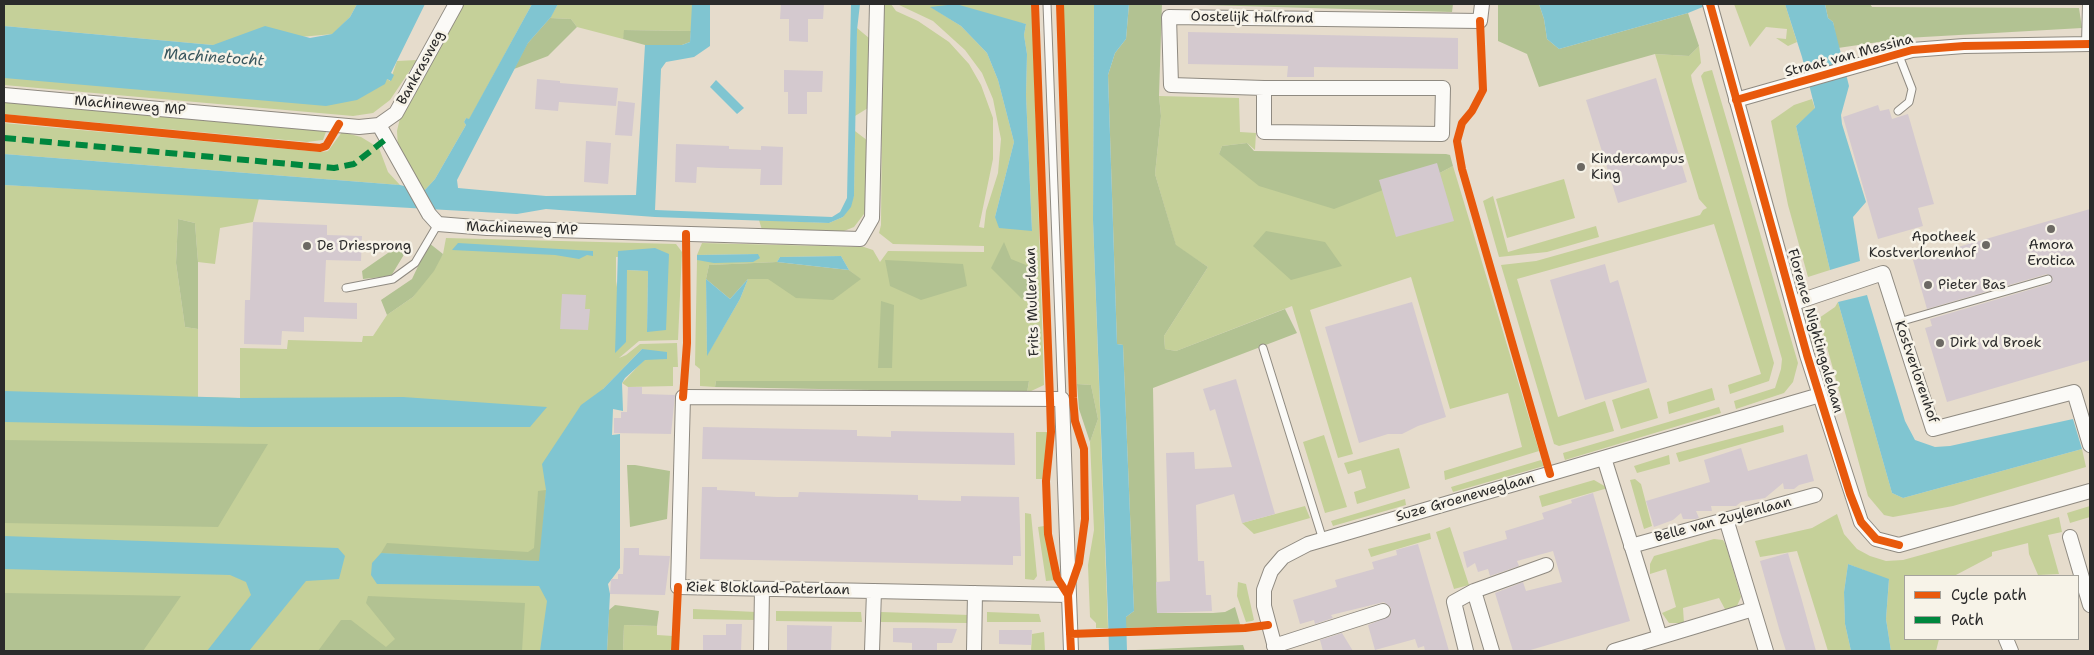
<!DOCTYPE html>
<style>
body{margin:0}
#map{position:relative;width:2094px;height:655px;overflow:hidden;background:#e6dccc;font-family:"Shantell Sans",sans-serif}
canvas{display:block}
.frame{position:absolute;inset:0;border:5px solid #2b2b2b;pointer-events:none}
.legend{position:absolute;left:1904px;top:575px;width:175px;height:65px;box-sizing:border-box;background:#f7f3e8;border:1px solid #a5a39c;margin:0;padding:6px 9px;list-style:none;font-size:15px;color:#2b2b2b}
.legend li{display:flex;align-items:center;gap:10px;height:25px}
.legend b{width:25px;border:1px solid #a5a39c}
</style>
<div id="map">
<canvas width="2094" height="655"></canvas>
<div class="frame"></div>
<ul class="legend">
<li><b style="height:6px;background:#e8590c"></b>Cycle path</li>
<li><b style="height:6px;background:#00873e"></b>Path</li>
</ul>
</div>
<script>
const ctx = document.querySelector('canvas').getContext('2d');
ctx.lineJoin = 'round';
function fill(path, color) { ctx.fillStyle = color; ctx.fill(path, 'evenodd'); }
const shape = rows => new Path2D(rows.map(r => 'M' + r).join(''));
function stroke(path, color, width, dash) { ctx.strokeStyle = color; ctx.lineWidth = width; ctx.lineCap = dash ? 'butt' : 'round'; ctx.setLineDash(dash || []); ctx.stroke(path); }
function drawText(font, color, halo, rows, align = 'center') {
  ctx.font = font + ' "Shantell Sans",sans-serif'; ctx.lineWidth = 5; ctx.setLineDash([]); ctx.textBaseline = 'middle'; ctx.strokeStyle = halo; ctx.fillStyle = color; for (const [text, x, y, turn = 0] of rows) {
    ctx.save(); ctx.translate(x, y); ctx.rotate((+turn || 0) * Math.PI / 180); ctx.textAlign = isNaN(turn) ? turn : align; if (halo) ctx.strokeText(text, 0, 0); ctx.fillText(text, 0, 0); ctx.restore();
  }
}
fill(shape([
 [4,4,357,4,350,17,333,34,213,45,4,26],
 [463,4,532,4,469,120,466,118,464,122,466,125,435,179,424,191,398,147,397,131,400,118],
 [558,4,694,4,691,31,625,30,623,39,577,27,571,19,550,18],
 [883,4,891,4,896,11,918,21,949,42,969,64,981,85,993,118,993,159,979,227,984,228,986,211,998,173,1001,139,993,99,982,73,965,50,933,21,897,4,1032,4,1044,385,1027,393,1029,381,716,381,715,387,700,386,700,369,695,365,697,260,752,262,758,254,697,255,702,243,864,247,873,250,880,262,888,251,984,252,984,246,893,244,879,233,881,225],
 [931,7,1026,24,1024,35,1027,54,1026,95,1032,230,995,217,1014,142,998,80,987,53,961,26],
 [841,256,849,270,860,279,748,279,740,299,707,355,706,279,709,265,777,262,780,257],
 [1063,4,1094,4,1093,220,1108,628,1096,628,1096,623,1090,617,1088,565,1094,530,1090,442,1098,419,1091,385,1077,384,1068,247],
 [1734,4,1785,4,1797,42,1788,46,1776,38,1786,39,1787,29,1766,27,1750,47],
 [857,28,869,38,868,108,855,116],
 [1699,46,1701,63,1691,75,1692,81,1774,363,1769,381,1730,394,1728,385,1761,374,1714,224,1517,279,1558,417,1605,401,1614,431,1559,446,1554,444,1501,265,1536,261,1700,215,1703,210,1707,208,1699,199,1655,54,1689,56],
 [417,60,390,100,373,113,353,116,4,85,4,78,387,79,390,81,397,61],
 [1712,70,1798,363,1793,382,1784,393,1736,409,1734,401,1775,388,1781,369,1782,359,1701,76,1704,72],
 [1159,96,1239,98,1240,132,1256,133,1255,150,1247,143,1222,146,1219,154,1388,188,1432,177,1453,166,1539,451,1445,480,1444,471,1522,447,1508,393,1450,409,1411,277,1310,310,1353,454,1338,458,1292,306,1176,351,1165,349,1164,336,1208,267,1176,246,1155,174,1161,116],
 [1812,99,1815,109,1796,126,1830,270,1808,277,1788,205,1771,121,1794,105],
 [4,101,327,129,323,140,307,142,4,114],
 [4,123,321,152,328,151,342,132,361,137,379,148,388,172,400,185,4,154],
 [855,131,868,141,868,195,864,214,854,227,839,233,762,230,759,220,829,223,843,217,854,196],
 [1564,179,1575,218,1507,238,1496,199],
 [4,185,259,198,253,222,220,228,215,264,198,262,195,223,178,219,176,263,185,327,198,329,198,397,240,398,240,348,287,349,288,340,362,342,363,336,373,336,387,315,413,297,443,254,446,238,676,244,682,252,678,340,639,341,619,358,626,355,640,344,677,343,678,367,673,367,673,386,628,387,622,383,645,359,642,349,603,389,597,651,4,651],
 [669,254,647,331,648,271,626,270,626,342,616,281,616,257],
 [1493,196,1508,252,1596,226,1599,237,1547,252,1499,257,1483,201],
 [1838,302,1892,493,1903,498,2082,449,2086,467,1953,506,1893,517,1884,515,1868,496,1819,318,1835,307],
 [1649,388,1658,418,1621,429,1612,400],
 [1712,388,1715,400,1669,414,1667,402],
 [1719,407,1721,413,1565,460,1564,457,1563,453],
 [1783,425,1784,432,1679,462,1676,453],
 [1036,432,1048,432,1042,479,1036,479],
 [1324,435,1347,507,1325,513,1303,442],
 [1399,448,1410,488,1357,504,1354,492,1366,488,1361,470,1348,474,1344,463],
 [1669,455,1670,464,1637,473,1634,466],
 [1541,460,1544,466,1453,492,1451,487],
 [1635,479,1641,484,1652,526,1644,529,1630,480],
 [1594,480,1608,488,1542,507,1539,496],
 [1405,499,1406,505,1333,526,1331,521],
 [1305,506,1310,518,1254,534,1242,523],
 [2090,506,2090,517,2070,523,2067,513],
 [1025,513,1031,514,1037,576,1034,580,1025,579],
 [1837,514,1844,534,1857,549,1870,556,1886,561,1903,560,2059,517,2062,532,2048,535,2059,574,2038,575,2029,554,2028,543,1992,552,1992,556,1954,576,1905,576,1905,639,1939,639,1936,651,1891,651,1886,619,1889,580,1848,564,1844,592,1845,624,1851,651,1828,651,1797,551,1760,557,1755,541,1812,528],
 [1044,526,1056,580,1046,581,1038,527],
 [1450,527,1469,585,1454,589,1436,532],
 [1430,533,1431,539,1371,557,1368,549],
 [1714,539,1723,540,1726,545,1741,597,1737,606,1726,611,1719,598,1683,608,1684,623,1669,623,1662,613,1676,607,1666,569,1650,574,1650,564,1654,556],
 [1238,582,1246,584,1254,620,1252,621,1246,622,1237,596],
 [693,609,756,612,756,620,693,619],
 [776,611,861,612,862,622,776,621],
 [881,612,969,615,967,623,881,622],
 [987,612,1039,614,1041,622,987,622],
 [624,625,657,626,657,635,673,636,672,651,623,651],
 [1044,632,1045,651,1031,651,1032,634]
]), '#c5d099');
fill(shape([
 [1129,4,1162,4,1159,96,1161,116,1155,174,1176,245,1208,267,1164,336,1165,349,1176,351,1285,309,1297,333,1153,388,1157,613,1213,613,1225,612,1235,607,1240,624,1126,628,1126,617,1134,611,1123,345,1117,344,1108,75,1115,53,1126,39],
 [1169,4,1453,4,1452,12],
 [1498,4,1539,4,1544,19,1547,39,1559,49,1688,13,1699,46,1689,56,1655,54,1539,87,1527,54,1498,41],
 [1825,4,1870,4,1872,7,2079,8,2082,28,1906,38,1838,48,1833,22,1828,18],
 [550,18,571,19,577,27,548,56,514,69,527,44],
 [624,30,691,31,690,42,682,45,645,45,623,39],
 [1247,143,1254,151,1446,154,1450,155,1453,166,1432,177,1388,188,1334,209,1259,186,1219,154,1222,146],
 [178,219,195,223,198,262,198,329,185,327,176,263],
 [1266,231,1325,242,1342,266,1291,280,1253,246],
 [1004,242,1011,259,1031,267,1030,285,1022,299,991,268],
 [429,243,443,254,434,271,413,297,387,315,381,300,412,279],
 [398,246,408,248,391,276,363,279,362,271],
 [885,260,963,264,967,286,921,300,890,286],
 [777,262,849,270,861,279,833,300,796,298,768,279,748,279,730,299,706,279,709,265],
 [881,301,894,305,892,368,878,368],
 [716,381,1029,381,1027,393,715,387],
 [1077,384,1091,385,1098,419,1090,442,1079,409],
 [4,440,268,444,218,527,4,523],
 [627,465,635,465,670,471,667,519,630,527],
 [546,490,540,561,381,553,387,543,528,552,534,548,538,491],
 [4,593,181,596,143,651,4,651],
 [368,596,525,603,522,651,318,651,341,620,351,620,386,647,395,639,366,603],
 [615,605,659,611,657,626,624,625,623,651,607,651,609,610],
 [1243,645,1245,651,1114,651]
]), '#b2c292');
fill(shape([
 [357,4,425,4,391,73,394,75,391,81,387,79,385,84,357,100,326,106,4,78,4,26,213,45,265,26,310,38,332,34,350,17],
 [532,4,558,4,551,17,528,43,457,180,458,188,546,196,636,195,645,45,682,45,690,42,692,4,710,4,710,46,694,57,666,62,661,69,655,210,832,217,840,212,847,198,851,4,860,4,857,30,854,196,851,207,843,217,829,223,655,217,546,209,517,214,4,185,4,154,400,185,424,191,435,179,466,125,464,122,466,118,469,119],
 [956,4,1026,24,1024,35,1027,54,1026,95,1032,231,999,228,995,217,1014,142,998,80,987,53,961,26,930,7],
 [1094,4,1129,4,1126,39,1115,53,1108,75,1117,344,1123,345,1134,611,1126,617,1127,651,1109,651,1108,617,1093,220],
 [1539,4,1710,4,1688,13,1559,49,1547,39,1544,19],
 [1785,4,1825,4,1828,18,1833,22,1849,86,1841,115,1842,124,1866,202,1853,217,1860,261,1830,270,1796,126,1815,108,1802,57],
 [716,80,744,108,737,114,710,87],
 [458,243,593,251,593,256,587,255,579,259,555,255,452,250],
 [655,248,669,254,666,330,647,332,648,271,627,270,626,342,615,353,618,251],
 [758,254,760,258,753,262,714,263,697,260,697,255],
 [841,256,849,270,777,262,780,257],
 [706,279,730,299,748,279,740,299,707,356],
 [1867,295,1905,421,1915,440,1935,447,1950,446,2073,419,2082,449,1903,498,1892,493,1838,302],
 [642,349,667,352,667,359,645,360,625,378,622,383,623,411,613,409,612,435,620,434,620,568,608,584,610,594,607,651,540,651,547,601,539,586,377,584,371,575,372,563,381,553,539,561,546,490,542,464,581,405,603,389],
 [4,391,240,398,403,397,547,407,530,427,252,427,4,422],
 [4,536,338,548,345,556,339,579,306,581,249,651,207,651,251,595,246,582,230,575,4,569],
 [1848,564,1889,579,1886,619,1891,651,1851,651,1845,624,1844,592]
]), '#80c5d1');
fill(shape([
 [781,4,824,4,823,19,808,19,808,42,789,41,789,19,780,19],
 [1188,32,1458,38,1458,69,1314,67,1314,77,1287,77,1288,66,1188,64],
 [784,70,823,71,822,92,807,92,807,114,788,114,788,92,784,92],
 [1656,78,1687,182,1618,203,1586,100],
 [537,79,560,81,560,83,618,88,616,106,559,102,558,111,535,109],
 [618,101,635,103,632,136,615,135],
 [1878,105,1880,111,1889,109,1892,119,1908,114,1934,204,1918,208,1923,226,1878,239,1843,117],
 [586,141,611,143,608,184,584,182],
 [676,144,729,146,729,149,761,150,761,146,783,147,782,185,760,185,761,169,719,168,697,167,696,183,675,182],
 [1437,163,1454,221,1396,237,1379,180],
 [2090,209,2090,360,1947,402,1925,328,1932,326,1930,319,2049,284,2053,278,2047,274,1927,309,1913,260],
 [253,222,327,225,327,235,362,236,361,261,326,260,324,302,357,303,357,319,304,317,304,332,282,331,281,345,244,344,245,300,250,300],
 [1605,264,1610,283,1618,280,1647,382,1585,400,1550,280],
 [562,294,586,295,585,309,590,309,588,330,560,329],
 [1412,302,1446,417,1418,426,1402,434,1388,434,1359,443,1325,327],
 [1236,379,1275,514,1242,523,1234,494,1196,505,1198,561,1204,561,1206,595,1211,595,1212,611,1157,613,1156,582,1170,581,1166,453,1194,452,1195,469,1232,467,1215,409,1210,411,1203,389],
 [628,387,642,387,642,394,675,395,671,434,614,433,614,418,621,418,621,412,627,412],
 [703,427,853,430,857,430,857,436,891,437,891,431,1014,433,1015,465,702,459],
 [1741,448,1748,471,1807,454,1814,481,1799,485,1794,489,1784,489,1783,483,1765,498,1741,502,1736,506,1711,506,1712,511,1696,511,1699,518,1696,519,1683,519,1681,513,1673,520,1654,527,1646,501,1710,482,1704,460],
 [702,487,717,487,717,490,755,492,755,496,777,497,798,497,799,492,918,495,918,500,961,501,961,496,1019,497,1021,556,1013,556,1013,565,700,559],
 [1593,493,1630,621,1527,651,1513,651,1495,593,1523,582,1526,591,1562,582,1553,551,1517,561,1519,566,1490,576,1488,569,1478,572,1475,563,1467,568,1463,552,1507,539,1505,531,1544,519,1542,513,1572,503,1571,500],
 [1418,544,1449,651,1425,651,1424,646,1418,648,1415,639,1375,650,1368,625,1390,616,1391,608,1384,602,1331,615,1333,618,1315,624,1314,620,1300,624,1293,600,1337,587,1335,580,1374,569,1372,562,1397,555,1396,550],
 [624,548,639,548,639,555,670,556,665,595,610,594,611,579,618,579,618,574,623,574],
 [1788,553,1801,597,1816,651,1786,651,1780,632,1760,561],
 [726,624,742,624,741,651,703,651,703,635,726,635],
 [787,625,832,626,831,651,787,651],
 [893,628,925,628,957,629,952,643,937,643,937,651,912,651,912,643,893,642],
 [999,630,1032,630,1031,645,999,644],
 [1342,633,1353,651,1323,651,1320,640]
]), '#d4c9cf');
const lane = shape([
 [1047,4,1062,399],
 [1898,53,1912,89,1909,102,1898,111],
 [346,288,393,279,415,263,438,224],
 [1899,322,2048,279],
 [1263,348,1323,540]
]);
const street = shape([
 [1710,4,1807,355,1861,522,1876,539,1899,545,2090,491],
 [2089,44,2090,4],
 [1264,88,1264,132,1442,134,1443,88,1264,88,1171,85,1169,17,1480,21,1482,4],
 [4,95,359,127,379,125,396,113,456,4],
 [1736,100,1912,50,1964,46,2090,44],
 [379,125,429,214,438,224,487,228,860,239,872,218,877,4],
 [1794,303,1883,273,1933,429,2074,392,2090,445],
 [1604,458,1660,637],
 [1726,519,1766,651],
 [2070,537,2090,605],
 [1631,546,1815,495],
 [1474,591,1546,565],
 [1068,595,678,587,683,397,1062,399,1071,651],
 [2006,639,2011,651],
 [1274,646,1383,611],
 [761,651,762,589],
 [872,651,874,591],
 [974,651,975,593],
 [1276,651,1264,606,1264,590,1271,571,1283,557,1308,544,1820,395],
 [1466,651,1454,602,1474,591,1492,651],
 [1614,651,1753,609]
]);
stroke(lane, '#8f8a81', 9);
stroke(street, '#8f8a81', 16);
stroke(lane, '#fbfaf7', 7);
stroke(street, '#fbfaf7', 14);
stroke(shape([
 [4,138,334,168,354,164,386,139]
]), '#00873e', 6, [12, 6]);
stroke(shape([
 [1035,4,1050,400,1051,432,1046,481,1048,534,1057,578,1068,595],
 [1060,4,1073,398,1075,421,1084,449,1085,519,1079,563,1068,595,1071,651],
 [1710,4,1807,355,1850,494,1861,522,1876,539,1899,545],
 [1480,21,1483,90,1472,111,1462,123,1457,141,1462,169,1550,474],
 [1736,100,1912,50,1964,46,2090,44],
 [4,118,320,148,326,146,339,124],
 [683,397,687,343,686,234],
 [1070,634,1245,628,1268,625],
 [675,651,678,587]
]), '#e8590c', 8);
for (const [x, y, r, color] of [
 [1581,167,5,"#6c6963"],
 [2051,229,5,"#6c6963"],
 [1986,245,5,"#6c6963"],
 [307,246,5,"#6c6963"],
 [1928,285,5,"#6c6963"],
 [1940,343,5,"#6c6963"]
]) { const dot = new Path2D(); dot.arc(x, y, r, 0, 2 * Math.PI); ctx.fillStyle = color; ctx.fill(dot); stroke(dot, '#f7f3e8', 2); }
drawText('14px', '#2b2b2b', '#f7f3e8', [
 ["Oostelijk Halfrond",1252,18,1],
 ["Straat van Messina",1849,56,-15],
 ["Bankrasweg",421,68,-61],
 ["Machineweg MP",130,106,5],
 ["Machineweg MP",522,229,2],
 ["Frits Mullerlaan",1033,302,-92],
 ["Florence Nightingalelaan",1815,331,74],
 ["Kostverlorenhof",1916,372,71],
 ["Suze Groeneweglaan",1465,498,-16],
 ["Belle van Zuylenlaan",1723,520,-15],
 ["Riek Blokland-Paterlaan",768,589,1]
]);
drawText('14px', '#2b2b2b', '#f7f3e8', [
 ["Kindercampus",1591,159],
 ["King",1591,175],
 ["Apotheek",1976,237,"right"],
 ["Kostverlorenhof",1976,253,"right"],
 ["Amora",2051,245,"center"],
 ["Erotica",2051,261,"center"],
 ["De Driesprong",317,246],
 ["Pieter Bas",1938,285],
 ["Dirk vd Broek",1950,343]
], 'left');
drawText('italic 15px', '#38565d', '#f7f3e8', [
 ["Machinetocht",214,58,4]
]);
</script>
